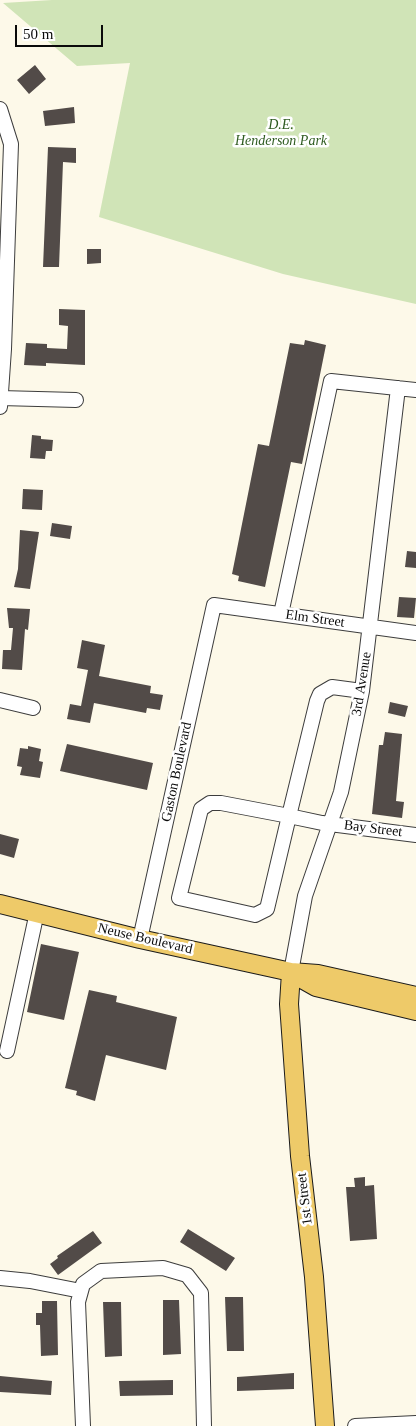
<!DOCTYPE html>
<style>
body{margin:0}
#map{position:relative;width:416px;height:1426px;overflow:hidden;background:#fdf9e9;font-family:Georgia,serif}
canvas{display:block}
.scale{position:absolute;left:15px;top:25px;width:88px;height:22px;box-sizing:border-box;border:2px solid #0a0a0a;border-top:0;padding-left:6px;font-size:15px;line-height:18px;white-space:nowrap;color:#0a0a0a;-webkit-text-stroke:4px #fff;paint-order:stroke}
</style>
<div id="map">
<canvas width="416" height="1426"></canvas>
<div class="scale">50 m</div>
</div>
<script>
const ctx = document.querySelector('canvas').getContext('2d');
ctx.lineJoin = 'round';
function fill(path, color) { ctx.fillStyle = color; ctx.fill(path, 'evenodd'); }
const shape = rows => new Path2D(rows.map(r => 'M' + r).join(''));
function stroke(path, color, width, dash) { ctx.strokeStyle = color; ctx.lineWidth = width; ctx.lineCap = dash ? 'butt' : 'round'; ctx.setLineDash(dash || []); ctx.stroke(path); }
function drawText(font, color, halo, rows, align = 'center') {
  ctx.font = font + ' Georgia,serif'; ctx.lineWidth = 5; ctx.setLineDash([]); ctx.textBaseline = 'middle'; ctx.strokeStyle = halo; ctx.fillStyle = color; for (const [text, x, y, turn = 0] of rows) {
    ctx.save(); ctx.translate(x, y); ctx.rotate((+turn || 0) * Math.PI / 180); ctx.textAlign = isNaN(turn) ? turn : align; if (halo) ctx.strokeText(text, 0, 0); ctx.fillText(text, 0, 0); ctx.restore();
  }
}
fill(shape([
 [52,0,416,0,416,304,283,274,99,217,130,63,77,66,3,3]
]), '#d0e4b7');
fill(shape([
 [35,65,46,79,29,94,17,80],
 [74,107,75,123,45,126,43,111],
 [48,147,76,148,76,163,63,162,59,267,43,267],
 [87,249,101,249,101,263,87,264],
 [59,309,85,310,85,365,46,363,46,366,24,365,26,343,47,344,47,348,67,349,68,326,59,325],
 [305,340,326,345,302,464,291,462,265,587,238,581,239,576,232,574,258,444,269,446,290,343,304,345],
 [32,435,41,436,41,439,53,440,52,451,46,451,45,459,30,458],
 [23,489,43,490,42,510,22,509],
 [52,523,72,526,70,539,50,536],
 [20,530,39,532,30,589,14,587,18,569],
 [407,551,416,552,416,568,405,567],
 [399,597,416,598,414,618,397,617],
 [7,608,30,609,28,630,25,629,22,670,2,669,3,650,11,650,13,628,9,628],
 [82,640,105,645,99,676,151,686,150,693,163,695,160,710,147,708,146,713,94,703,90,723,67,719,70,704,81,706,88,670,77,668],
 [390,702,408,706,405,717,388,713],
 [385,732,402,734,396,801,404,802,402,818,372,814,379,745,383,745],
 [67,744,153,763,147,790,60,771],
 [28,746,41,749,39,761,43,762,40,778,20,775,22,767,17,766,20,748,28,749],
 [0,834,19,839,14,858,0,854],
 [41,944,79,952,64,1020,27,1012],
 [89,990,117,996,116,1002,177,1017,166,1070,106,1055,95,1101,76,1095,77,1091,65,1088],
 [365,1177,365,1186,374,1185,377,1239,350,1241,346,1187,355,1187,354,1178],
 [188,1229,235,1258,226,1271,180,1242],
 [93,1231,102,1243,58,1275,50,1264,58,1258,57,1256],
 [225,1297,243,1297,244,1351,227,1351],
 [163,1300,179,1300,181,1354,163,1355],
 [42,1301,57,1301,58,1355,41,1356,40,1325,36,1325,36,1313,42,1313],
 [103,1302,121,1302,122,1356,105,1357],
 [294,1373,294,1389,237,1391,237,1377],
 [0,1376,52,1381,51,1395,0,1392],
 [173,1380,173,1395,120,1396,119,1381]
]), '#524b48');
const minor = shape([
 [0,109,11,144,4,349,0,407],
 [0,398,76,400],
 [281,614,331,381,416,390],
 [362,691,332,687,320,694,317,701,289,816,267,909,255,915,179,898,201,809,210,803,221,803,289,816,322,823,416,835],
 [0,700,33,708],
 [140,939,214,605,416,633],
 [291,972,305,896,341,792,362,691,398,388],
 [7,1051,37,912],
 [0,1278,30,1281,81,1291],
 [83,1426,78,1302,83,1284,101,1271,163,1268,187,1275,201,1293,204,1426],
 [355,1426,416,1423]
]);
const major = shape([
 [0,904,140,939,291,972,318,974,416,996],
 [291,972,289,1004,300,1156,314,1277,325,1426],
 [293,974,316,987,416,1011]
]);
stroke(minor, '#3d3d3d', 16);
stroke(major, '#1b1b1b', 20);
stroke(minor, '#fff', 14);
stroke(major, '#eeca69', 18);
drawText('italic 14px', '#2f5c21', '#fff', [
 ["D.E.",281,125],
 ["Henderson Park",281,141]
]);
drawText('14px', '#0a0a0a', '#fff', [
 ["Elm Street",315,619,8],
 ["3rd Avenue",362,684,-81],
 ["Gaston Boulevard",177,772,-78],
 ["Bay Street",373,829,7],
 ["Neuse Boulevard",145,939,13],
 ["1st Street",305,1199,-97]
]);
</script>
